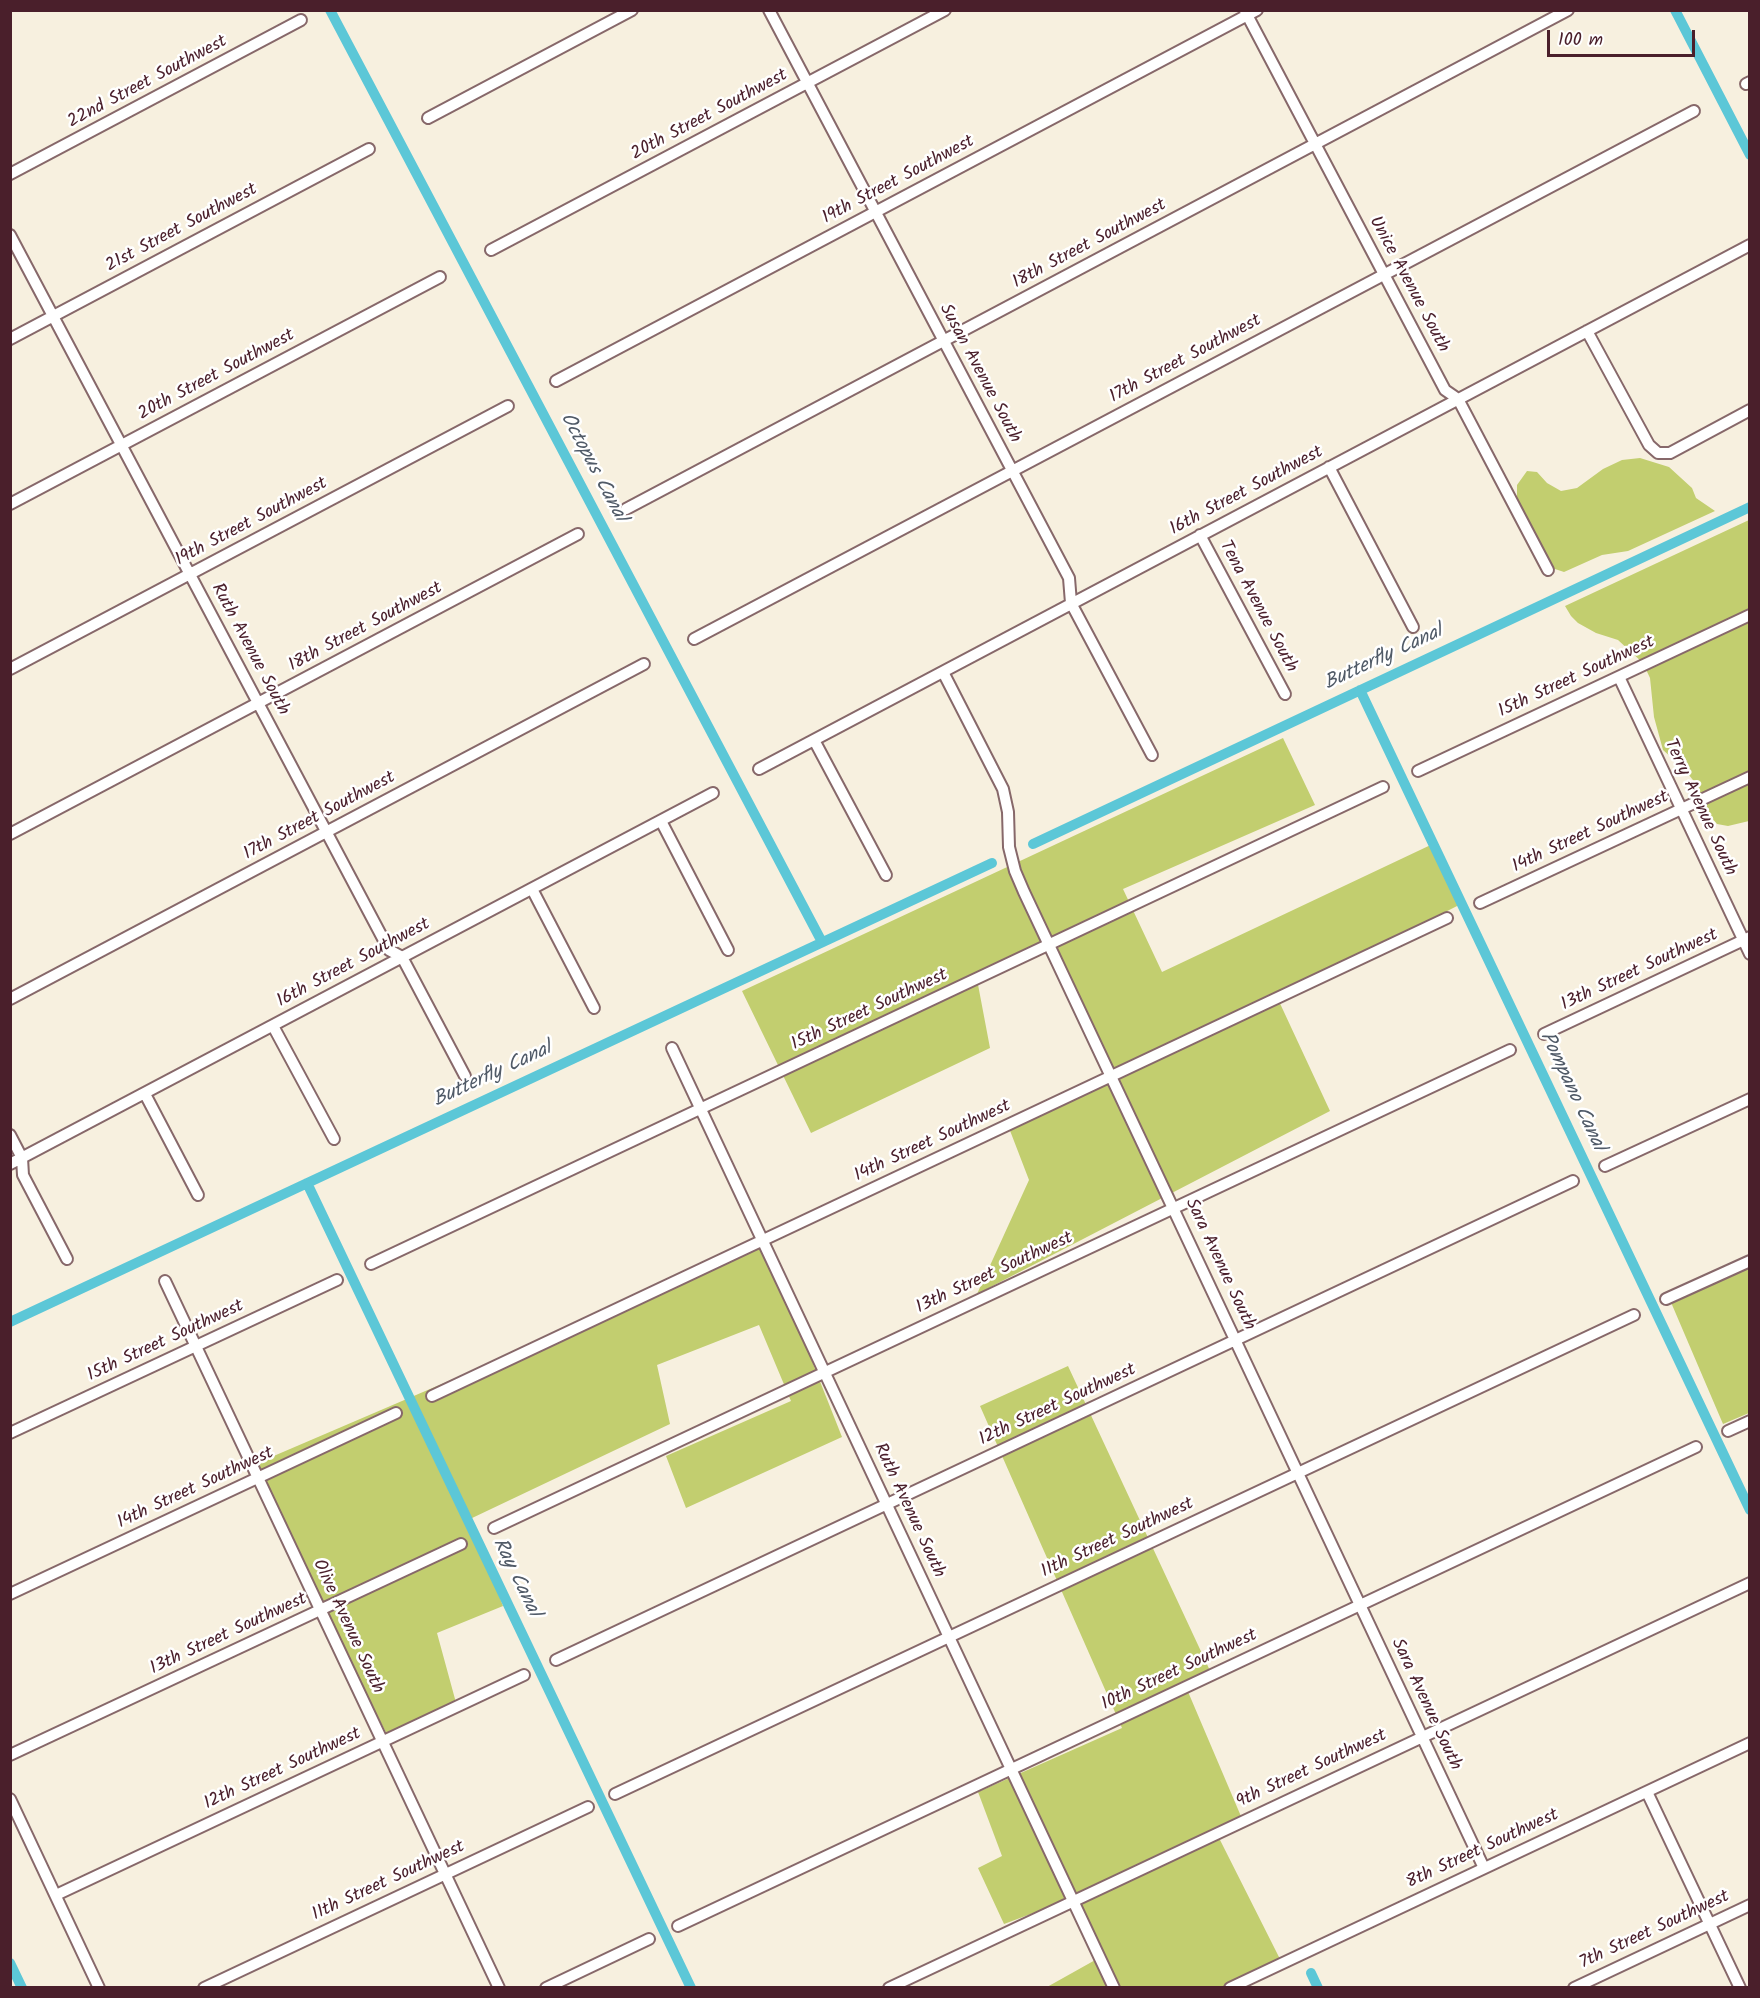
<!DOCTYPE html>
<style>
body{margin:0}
#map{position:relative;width:1760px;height:1998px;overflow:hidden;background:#f7f0df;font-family:Kalam,sans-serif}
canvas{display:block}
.frame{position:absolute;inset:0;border:12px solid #4a1f2b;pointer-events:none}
.scale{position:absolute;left:1547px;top:30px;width:148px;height:27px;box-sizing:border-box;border:3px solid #4a1f2b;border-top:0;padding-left:8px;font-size:18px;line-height:21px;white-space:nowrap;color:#4a1f2b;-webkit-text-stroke:4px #fff;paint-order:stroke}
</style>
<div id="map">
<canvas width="1760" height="1998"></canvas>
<div class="frame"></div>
<div class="scale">100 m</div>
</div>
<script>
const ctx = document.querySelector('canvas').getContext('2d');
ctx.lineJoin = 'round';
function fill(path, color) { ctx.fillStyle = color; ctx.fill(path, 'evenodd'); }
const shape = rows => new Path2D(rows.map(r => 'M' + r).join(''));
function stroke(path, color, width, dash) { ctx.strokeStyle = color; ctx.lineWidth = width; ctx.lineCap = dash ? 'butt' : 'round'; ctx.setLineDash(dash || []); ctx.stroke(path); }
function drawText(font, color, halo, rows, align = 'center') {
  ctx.font = font + ' Kalam,sans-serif'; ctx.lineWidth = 5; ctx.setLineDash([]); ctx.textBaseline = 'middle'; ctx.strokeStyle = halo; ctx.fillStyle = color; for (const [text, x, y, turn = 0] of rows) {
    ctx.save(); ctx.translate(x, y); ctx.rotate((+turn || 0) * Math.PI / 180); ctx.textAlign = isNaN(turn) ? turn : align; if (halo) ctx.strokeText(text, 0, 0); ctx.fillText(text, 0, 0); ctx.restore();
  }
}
fill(shape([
 [1640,458,1669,467,1692,488,1696,498,1715,511,1628,551,1602,555,1564,572,1552,568,1517,501,1517,485,1527,471,1537,472,1547,483,1561,491,1577,488,1603,469,1622,460],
 [1749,520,1749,821,1728,826,1717,824,1711,817,1697,785,1684,769,1663,750,1654,717,1650,678,1643,663,1618,640,1596,633,1578,623,1571,616,1565,606],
 [1283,738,1315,805,1123,889,1162,972,1437,842,1465,902,1277,997,1330,1111,977,1294,1029,1180,1009,1128,1108,1081,1043,945,976,974,990,1048,811,1133,742,991],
 [766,1245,842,1437,686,1508,666,1456,791,1401,759,1325,657,1365,670,1424,470,1519,503,1606,437,1633,458,1710,391,1742,248,1467],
 [1749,1257,1749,1413,1723,1424,1667,1293],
 [1068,1366,1212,1675,1186,1687,1243,1821,1217,1834,1283,1965,1234,1987,1047,1987,1097,1959,1071,1899,1004,1924,978,1868,1002,1856,978,1792,1122,1728,980,1406]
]), '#c2ce6f');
stroke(shape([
 [330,10,822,942],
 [1675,10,1750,155],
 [1360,690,1750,1510],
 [1033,844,1750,507],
 [307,1183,691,1988],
 [10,1322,992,863],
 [10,1963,22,1988],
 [1311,1973,1318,1988]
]), '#5cc7d7', 10);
const minor = shape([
 [769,10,1069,578,1071,603,1152,755],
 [1245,11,1445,390,1458,399,1548,570],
 [1746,84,1750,82],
 [428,118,632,10],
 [10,174,301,20],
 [10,235,389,950,402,957,465,1076],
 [491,250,945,10],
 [1587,331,1649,445,1658,453,1670,453,1750,410],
 [10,339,369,149],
 [556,381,1257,10],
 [1329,467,1413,627],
 [10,504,440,277],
 [626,509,1568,10],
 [1200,535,1285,694],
 [694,639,1694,111],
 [10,669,508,406],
 [943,672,1003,789,1008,812,1009,847,1015,871,1024,892,1484,1868],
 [1619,677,1750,954],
 [814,740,886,875],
 [759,769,1750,245],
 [1418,771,1750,615],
 [661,821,728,950],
 [10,834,578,534],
 [532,889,594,1008],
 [1480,903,1750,777],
 [10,999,644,664],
 [273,1026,334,1139],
 [1544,1034,1750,937],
 [672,1048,1114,1988],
 [145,1094,198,1195],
 [10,1135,22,1158,23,1175,67,1259],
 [10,1164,713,793],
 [1605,1166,1750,1099],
 [371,1264,1383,787],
 [165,1281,499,1988],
 [1666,1299,1750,1261],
 [432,1396,1447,918],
 [1728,1431,1750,1421],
 [10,1433,337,1280],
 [494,1528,1510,1050],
 [10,1594,396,1413],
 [556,1660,1573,1181],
 [10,1755,461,1544],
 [1647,1792,1740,1988],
 [615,1794,1634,1315],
 [10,1799,99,1988],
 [56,1895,524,1675],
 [678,1926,1696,1447],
 [204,1988,588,1807],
 [546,1988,649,1939],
 [889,1988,1750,1583],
 [1230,1988,1750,1743],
 [1574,1988,1750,1905]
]);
stroke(minor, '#87686a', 14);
stroke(minor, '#fff', 10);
drawText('18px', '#4a1f2b', '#fff', [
 ["22nd Street Southwest",148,83,-28],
 ["20th Street Southwest",710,116,-28],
 ["19th Street Southwest",899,181,-28],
 ["21st Street Southwest",182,229,-28],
 ["18th Street Southwest",1090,245,-28],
 ["Unice Avenue South",1408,285,62],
 ["17th Street Southwest",1186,360,-28],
 ["Susan Avenue South",979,374,62],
 ["20th Street Southwest",217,376,-28],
 ["16th Street Southwest",1247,492,-28],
 ["19th Street Southwest",252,523,-28],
 ["Tena Avenue South",1257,607,62],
 ["18th Street Southwest",366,628,-28],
 ["Ruth Avenue South",249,650,62],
 ["15th Street Southwest",1577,678,-25],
 ["Terry Avenue South",1699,808,65],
 ["17th Street Southwest",320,817,-28],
 ["14th Street Southwest",1591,833,-25],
 ["16th Street Southwest",354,964,-28],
 ["13th Street Southwest",1640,971,-25],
 ["15th Street Southwest",870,1011,-25],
 ["14th Street Southwest",933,1142,-25],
 ["Sara Avenue South",1219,1265,65],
 ["13th Street Southwest",995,1274,-25],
 ["15th Street Southwest",166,1342,-25],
 ["12th Street Southwest",1058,1406,-25],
 ["14th Street Southwest",196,1489,-25],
 ["Ruth Avenue South",908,1511,65],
 ["11th Street Southwest",1118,1539,-25],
 ["Olive Avenue South",347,1627,65],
 ["13th Street Southwest",229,1635,-25],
 ["10th Street Southwest",1180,1671,-25],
 ["Sara Avenue South",1425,1705,65],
 ["12th Street Southwest",283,1770,-25],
 ["9th Street Southwest",1312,1770,-25],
 ["8th Street Southwest",1483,1850,-25],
 ["11th Street Southwest",389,1882,-25],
 ["7th Street Southwest",1655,1931,-25]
]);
drawText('italic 20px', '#505a67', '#fff', [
 ["Octopus Canal",592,468,62],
 ["Butterfly Canal",1384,659,-25],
 ["Butterfly Canal",493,1076,-25],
 ["Pompano Canal",1571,1092,65],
 ["Ray Canal",515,1578,64]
]);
</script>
